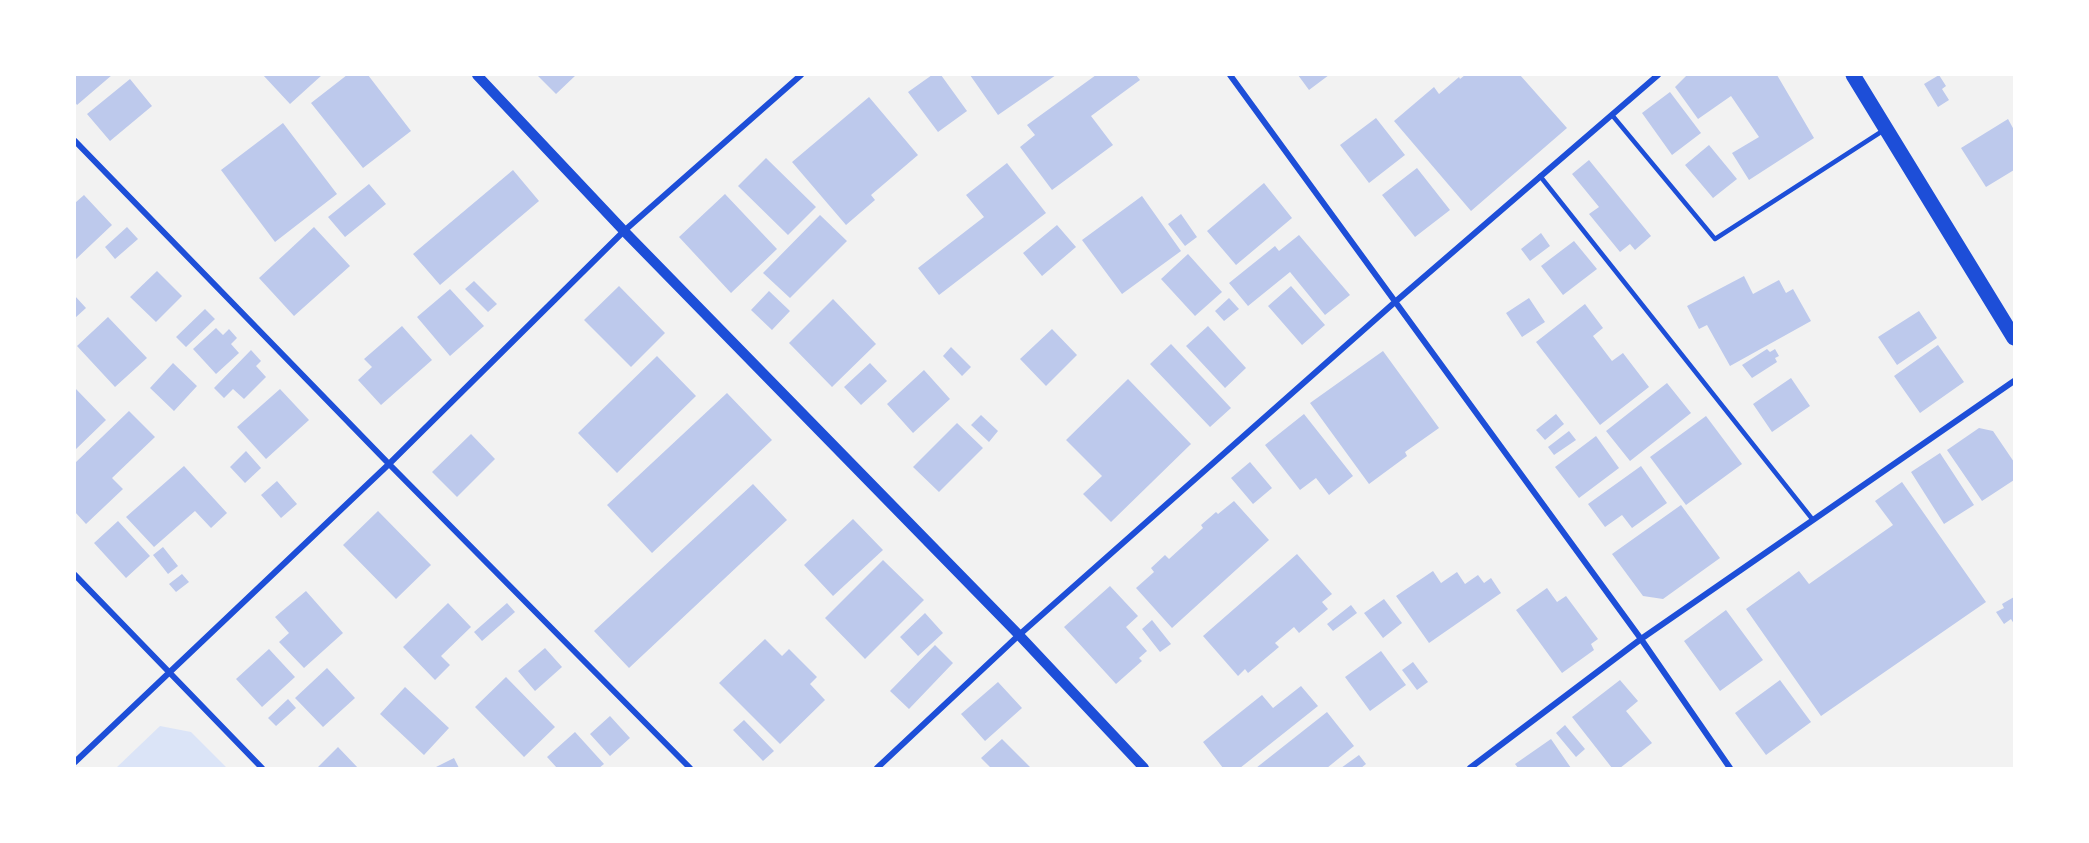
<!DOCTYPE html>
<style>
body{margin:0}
#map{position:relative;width:2089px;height:843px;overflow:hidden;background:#f2f2f2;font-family:"Titillium Web",sans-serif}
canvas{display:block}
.frame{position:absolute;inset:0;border:76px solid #fff;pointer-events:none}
</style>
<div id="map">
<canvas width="2089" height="843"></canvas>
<div class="frame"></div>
</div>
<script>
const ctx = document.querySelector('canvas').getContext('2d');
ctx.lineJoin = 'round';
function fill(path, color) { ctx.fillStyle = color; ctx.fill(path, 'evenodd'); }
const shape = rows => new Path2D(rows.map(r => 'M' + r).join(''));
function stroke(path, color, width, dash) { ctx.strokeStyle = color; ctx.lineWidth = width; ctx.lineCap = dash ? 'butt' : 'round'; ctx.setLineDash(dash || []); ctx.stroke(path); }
fill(shape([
 [160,726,191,732,227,768,116,768]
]), '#dbe4f7');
fill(shape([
 [75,75,112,75,77,105,75,102],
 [263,75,322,75,290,104],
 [347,75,368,75,411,131,363,168,311,103],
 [537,75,576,75,556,94],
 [932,75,941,75,967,111,938,132,908,92],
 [970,75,1056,75,998,115],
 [1096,75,1136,75,1140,80,1091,116,1113,145,1052,190,1020,147,1035,135,1027,125],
 [1298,75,1329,75,1309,90],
 [1465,75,1520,75,1567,128,1471,211,1394,121,1434,87,1439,94,1459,77,1460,79],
 [1687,75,1777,75,1814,138,1749,180,1732,153,1759,137,1731,96,1698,119,1675,87],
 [1939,75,1946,86,1942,89,1949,100,1938,107,1924,84],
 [130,79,152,106,110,141,87,114],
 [1670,92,1701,133,1672,155,1642,113],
 [869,97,918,155,871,195,875,200,846,225,792,162],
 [1376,118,1405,155,1369,183,1340,145],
 [2008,119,2014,130,2014,170,1986,187,1961,148],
 [283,123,337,194,275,242,221,170],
 [1709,145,1737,179,1713,198,1685,165],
 [766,158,816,207,788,235,738,186],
 [1589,160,1651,236,1635,250,1630,244,1620,252,1589,214,1599,207,1572,174],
 [1007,163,1046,213,939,295,918,268,984,217,966,195],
 [1417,168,1450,210,1415,237,1382,195],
 [513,170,539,201,440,285,413,254],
 [1264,183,1292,218,1236,265,1207,231],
 [369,184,386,204,345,237,328,217],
 [725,194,777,249,731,293,679,237],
 [84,195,112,225,75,260,75,203],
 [1142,196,1181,251,1122,294,1082,240],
 [1181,214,1197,237,1185,246,1168,224],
 [820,215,847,241,790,298,763,273],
 [1057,225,1076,247,1042,276,1023,253],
 [127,227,138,239,115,259,105,247],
 [314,227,350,266,294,316,259,278],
 [1541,233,1550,246,1530,261,1521,249],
 [1299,235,1350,295,1325,315,1290,272,1248,306,1229,283,1275,246,1279,251],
 [1574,241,1597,269,1563,295,1541,266],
 [1188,254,1222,292,1195,316,1161,279],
 [157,271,182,296,156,322,130,297],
 [1744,276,1753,294,1779,280,1786,293,1793,289,1811,321,1730,366,1707,325,1699,329,1687,306],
 [474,281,497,304,488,312,465,289],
 [619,286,665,333,631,367,584,320],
 [1291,286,1325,325,1302,345,1268,306],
 [450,289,484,326,450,356,417,317],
 [769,291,790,311,772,330,751,310],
 [75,296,86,308,75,318],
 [1229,298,1239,309,1224,321,1215,311],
 [1529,298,1545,322,1522,337,1506,313],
 [833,299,876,344,832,387,789,343],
 [1585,304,1603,328,1593,336,1612,361,1623,353,1649,387,1600,425,1536,342],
 [205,309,215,319,186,347,176,337],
 [1919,311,1937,338,1897,365,1878,337],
 [108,317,147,358,115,387,77,346],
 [402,326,432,360,381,405,358,380,372,367,364,359],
 [1208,326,1246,368,1225,388,1186,346],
 [216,328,223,335,229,329,237,338,231,344,239,353,216,374,193,349],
 [1052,329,1077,355,1046,386,1020,359],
 [1171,344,1231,408,1210,427,1150,364],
 [1938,345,1964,382,1920,413,1894,376],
 [951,347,971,367,962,376,943,356],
 [1767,349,1770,352,1775,349,1779,356,1775,358,1777,362,1752,378,1742,365],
 [251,350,261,361,256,366,266,377,244,399,233,389,224,398,214,388],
 [1383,351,1439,428,1405,452,1407,456,1369,484,1310,403],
 [657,356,696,396,617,473,578,433],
 [173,363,197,386,174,411,150,388],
 [870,363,887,381,861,405,844,387],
 [924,370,950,399,913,433,887,404],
 [1791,378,1810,406,1772,432,1753,404],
 [1128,379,1191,444,1111,522,1083,494,1102,476,1066,440],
 [1667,383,1691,413,1630,461,1606,431],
 [75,388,106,420,75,450],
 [280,389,309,420,266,459,237,427],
 [727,393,772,440,652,553,607,505],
 [129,411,155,437,112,478,123,489,86,524,75,512,75,463],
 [1304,414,1353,476,1329,495,1316,478,1300,490,1265,445],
 [1556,414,1564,424,1545,440,1536,430],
 [981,415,998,431,989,442,971,425],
 [1706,416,1742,464,1686,505,1650,457],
 [957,423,983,448,939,492,913,467],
 [1979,428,1993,431,2014,462,2014,480,1982,501,1947,450],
 [1569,431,1576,440,1554,455,1548,447],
 [471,434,495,459,457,497,432,472],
 [1596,436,1619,468,1579,498,1555,467],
 [246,451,261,468,245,483,230,467],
 [1940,453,1974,505,1944,524,1911,472],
 [1250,462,1272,488,1253,504,1231,478],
 [184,466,227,513,211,528,195,511,154,547,126,517],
 [1641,466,1667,503,1632,528,1622,515,1605,527,1588,504],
 [277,481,297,504,281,518,261,495],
 [1902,482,1986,602,1821,716,1746,609,1799,571,1809,584,1893,525,1875,501],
 [753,484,787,520,629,668,594,631],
 [1234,501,1269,540,1172,628,1136,588,1154,572,1151,568,1165,555,1169,559,1203,528,1201,525,1216,512,1218,514],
 [1681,505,1720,558,1663,599,1643,596,1612,554],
 [378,511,431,565,396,599,343,545],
 [853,519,883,550,833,596,804,565],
 [118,521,150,556,126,578,94,543],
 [163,547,178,566,168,574,153,555],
 [1297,554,1332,594,1322,602,1328,609,1299,633,1294,627,1275,643,1279,647,1248,673,1245,669,1238,676,1203,636],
 [883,560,924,600,865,659,825,618],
 [1433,571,1441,583,1457,572,1465,584,1478,575,1484,583,1491,578,1501,593,1429,643,1396,596],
 [182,574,189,582,176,592,169,584],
 [1110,586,1138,616,1126,627,1147,651,1139,658,1142,661,1116,684,1064,627],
 [1547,588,1557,602,1566,596,1598,639,1591,644,1594,650,1562,673,1516,610],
 [306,591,343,633,304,668,279,642,289,633,275,617],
 [2014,597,2014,624,2011,619,2004,624,1996,612,2004,608,2002,604],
 [1384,599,1402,623,1383,638,1364,613],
 [448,603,471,627,441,656,450,665,435,680,403,647],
 [507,603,515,612,482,641,474,632],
 [1351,605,1357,613,1333,631,1327,624],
 [1726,610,1763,660,1720,691,1684,641],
 [925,613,943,633,918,656,900,637],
 [1152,620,1171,644,1160,652,1142,629],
 [765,639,782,656,789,649,817,677,810,684,825,700,780,744,719,683],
 [935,645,953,663,909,709,890,691],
 [545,648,562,667,535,691,518,671],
 [269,649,295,677,262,707,236,679],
 [1381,651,1406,685,1370,711,1345,677],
 [1413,662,1428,682,1417,690,1402,670],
 [327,668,355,698,323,727,295,698],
 [506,677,555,727,524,757,475,707],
 [1620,680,1638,701,1626,711,1652,743,1620,768,1612,768,1572,717],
 [1780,680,1811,722,1766,755,1735,713],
 [998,682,1022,708,985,741,961,714],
 [1301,686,1318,706,1240,768,1223,768,1203,742,1262,695,1273,708],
 [405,687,449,728,424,755,380,714],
 [288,699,296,708,276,726,268,718],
 [1327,712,1354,746,1327,768,1256,768],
 [610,716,630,738,610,756,590,734],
 [744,720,774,751,763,761,733,730],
 [1565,725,1585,749,1576,757,1556,733],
 [575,732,604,764,599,768,557,768,547,757],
 [1002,739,1031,768,991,768,981,758],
 [1551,739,1571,768,1518,768,1515,764],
 [338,747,358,768,317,768],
 [1359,755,1366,764,1361,768,1341,768],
 [454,758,459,768,434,768]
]), '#bdc9ec');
stroke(shape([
 [1612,115,1715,239,1884,130],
 [1540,176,1813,520]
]), '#1d4ed8', 4.5);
stroke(shape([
 [1230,75,1641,639,1730,768],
 [75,141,389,464,690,768],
 [75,575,262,768],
 [75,762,389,464,624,231,801,75],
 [877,768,1019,635,1395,302,1658,75],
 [1470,768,1641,639,2014,381]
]), '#1d4ed8', 6);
stroke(shape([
 [477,75,624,231,1019,635,1144,768]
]), '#1d4ed8', 10);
stroke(shape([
 [1853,75,2014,338]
]), '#1d4ed8', 15);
</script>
